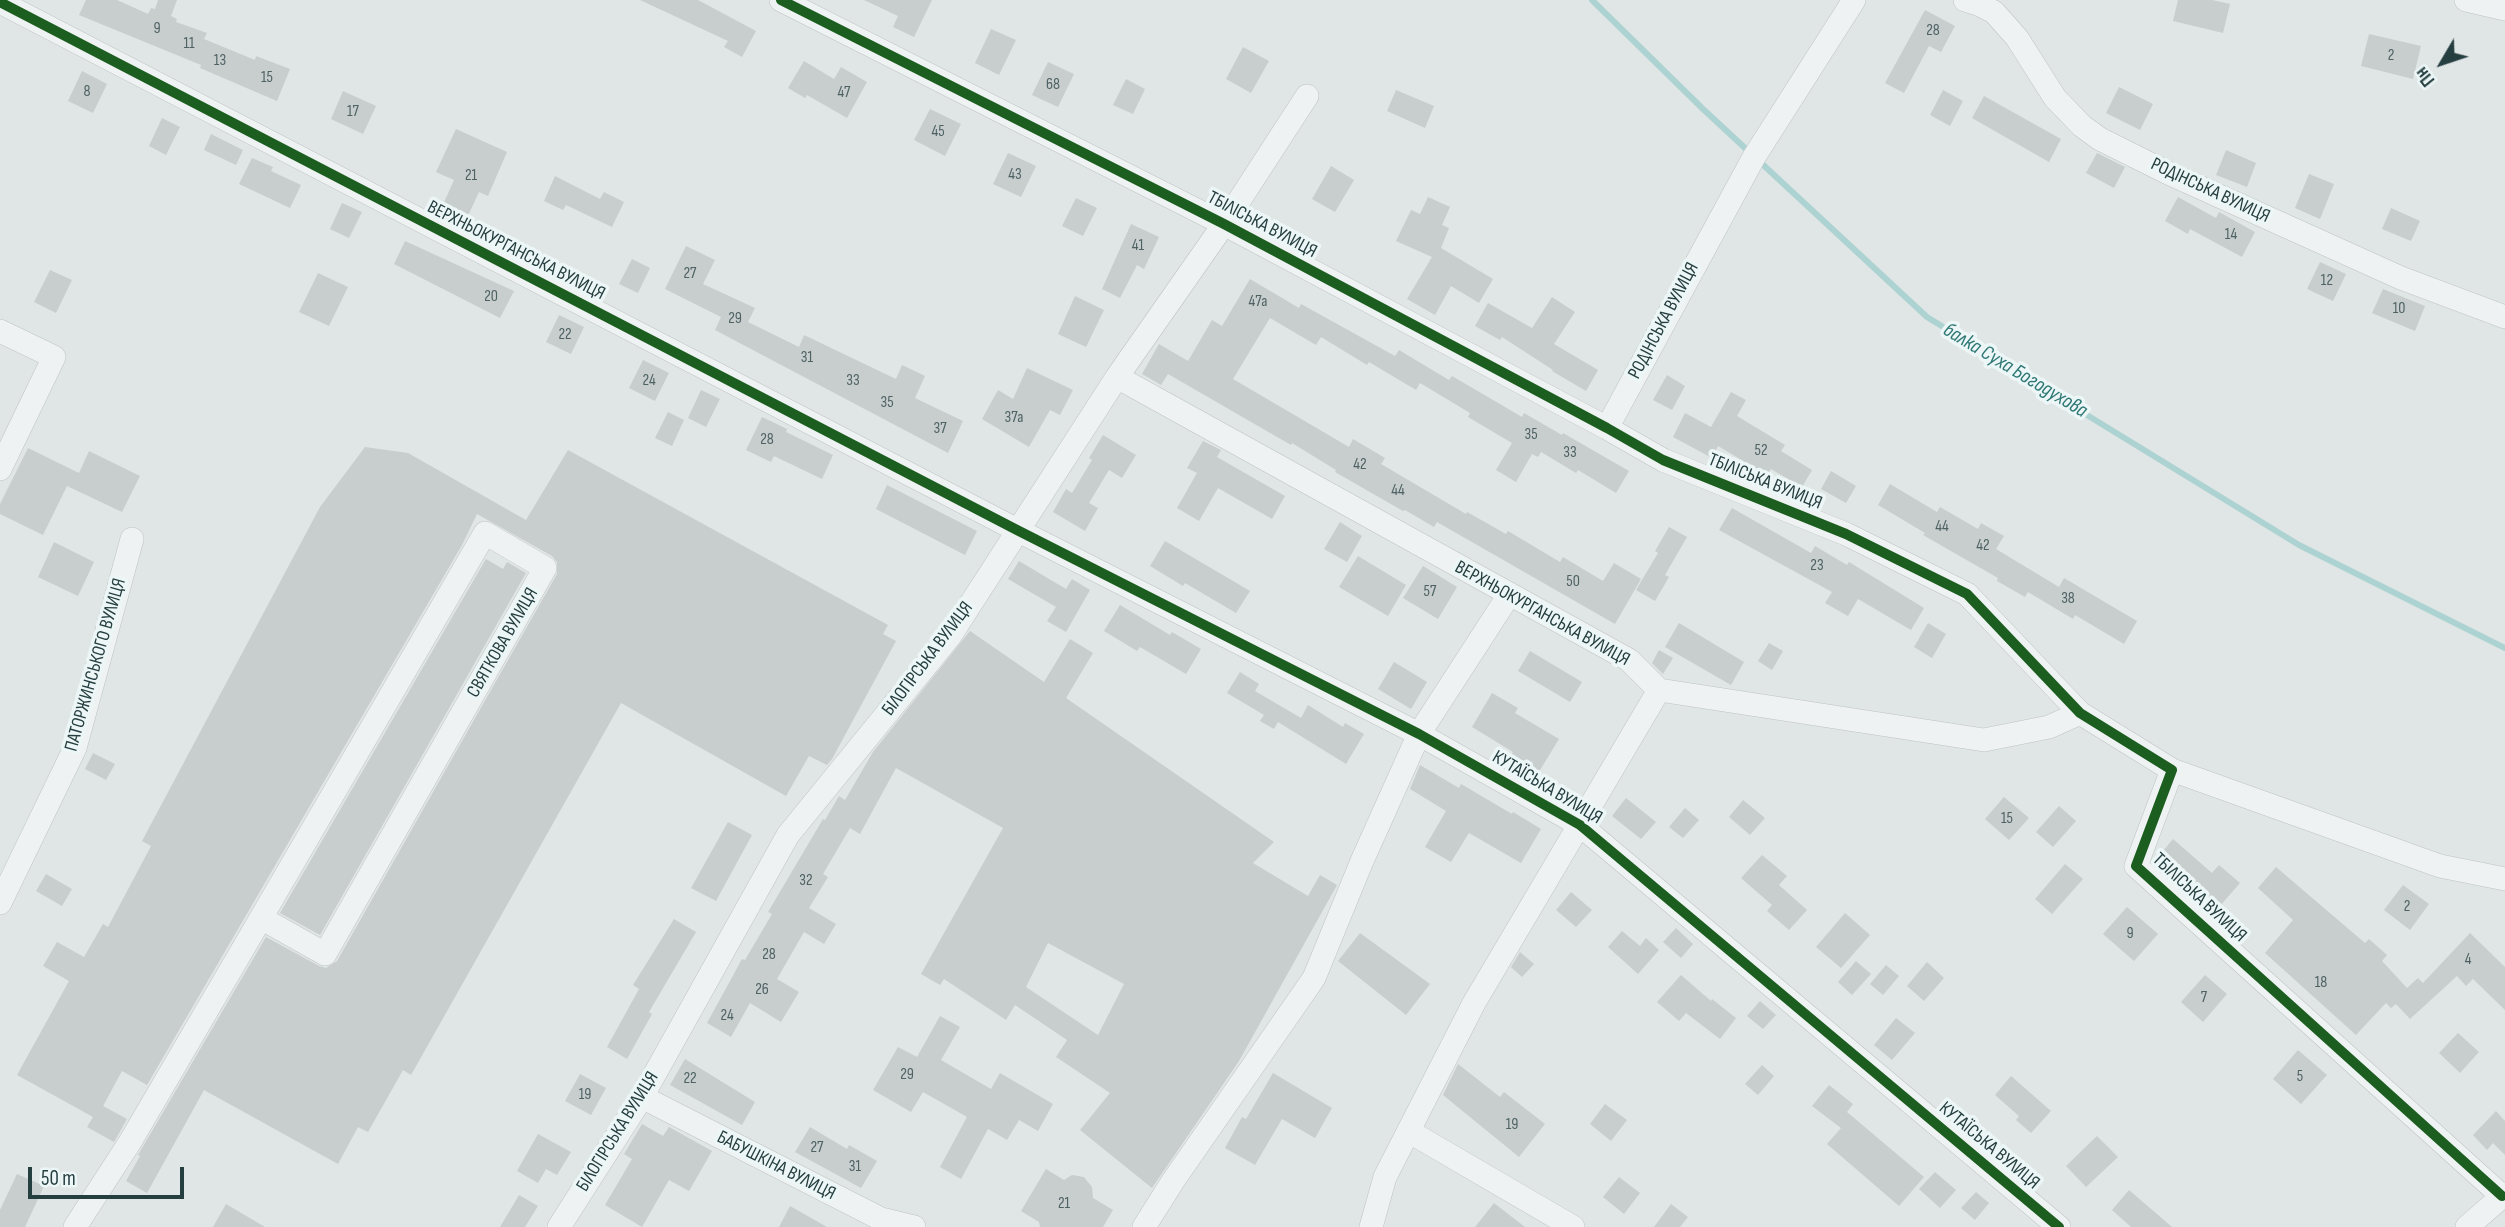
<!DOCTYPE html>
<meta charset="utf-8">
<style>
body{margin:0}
#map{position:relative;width:2505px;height:1227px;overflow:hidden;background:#e0e5e5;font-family:"Sofia Sans Condensed",sans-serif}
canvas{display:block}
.north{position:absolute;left:2407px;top:28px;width:70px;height:70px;-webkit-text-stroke:5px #edf6f6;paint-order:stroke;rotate:231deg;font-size:19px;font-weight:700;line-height:28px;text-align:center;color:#253e40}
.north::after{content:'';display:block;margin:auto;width:24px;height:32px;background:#253e40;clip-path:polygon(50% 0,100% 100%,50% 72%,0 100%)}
.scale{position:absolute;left:28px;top:1167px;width:156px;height:32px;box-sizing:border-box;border:4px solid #253e40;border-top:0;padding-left:9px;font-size:21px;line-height:24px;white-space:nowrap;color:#253e40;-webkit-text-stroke:5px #edf6f6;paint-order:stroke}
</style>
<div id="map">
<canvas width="2505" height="1227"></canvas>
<div class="north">Пн</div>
<div class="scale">50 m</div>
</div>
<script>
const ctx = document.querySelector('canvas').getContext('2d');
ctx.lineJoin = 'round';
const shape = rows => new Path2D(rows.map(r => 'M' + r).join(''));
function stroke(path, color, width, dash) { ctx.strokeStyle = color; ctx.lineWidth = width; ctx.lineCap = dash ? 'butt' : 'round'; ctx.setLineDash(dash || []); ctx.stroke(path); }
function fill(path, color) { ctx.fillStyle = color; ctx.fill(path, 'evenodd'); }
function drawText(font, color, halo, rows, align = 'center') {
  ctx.font = font + ' "Sofia Sans Condensed",sans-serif'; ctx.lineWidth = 7; ctx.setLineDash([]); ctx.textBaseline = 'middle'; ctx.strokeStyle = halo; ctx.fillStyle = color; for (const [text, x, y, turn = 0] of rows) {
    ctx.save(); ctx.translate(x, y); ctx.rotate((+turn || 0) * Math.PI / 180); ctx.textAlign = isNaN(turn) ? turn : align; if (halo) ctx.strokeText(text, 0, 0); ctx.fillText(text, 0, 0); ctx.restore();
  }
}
stroke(shape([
 [1592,0,1703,109,1927,317,2299,545,2505,648]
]), '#acd3d1', 6);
fill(shape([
 [86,0,117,0,148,14,151,8,155,9,158,0,177,0,171,16,177,19,176,22,207,33,204,39,255,60,256,56,290,69,277,101,200,68,201,65,79,15],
 [640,0,698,0,756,31,742,57,724,47,728,41],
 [864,0,932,0,914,37,893,27,898,16],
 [2178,0,2212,0,2230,4,2223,33,2173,21],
 [1925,10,1955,26,1941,52,1929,46,1904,93,1885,83],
 [991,29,1016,40,999,75,975,63],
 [2369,34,2421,46,2413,79,2361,66],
 [1243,47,1269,61,1251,93,1226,79],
 [804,61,834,79,841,67,867,82,847,118,807,95,805,98,788,88],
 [1048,62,1074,74,1058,107,1032,95],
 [82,71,107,84,93,113,68,101],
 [1126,79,1145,89,1133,114,1113,105],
 [2119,87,2153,104,2140,130,2106,113],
 [1396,90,1434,106,1425,128,1387,111],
 [1943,90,1963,101,1950,126,1930,115],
 [343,91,376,106,363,134,331,119],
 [1984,96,2061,139,2049,162,1972,118],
 [930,109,961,124,945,156,914,140],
 [162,118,180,127,166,155,149,146],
 [456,129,507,152,488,196,479,192,466,220,441,209,454,180,436,172],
 [211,134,243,150,236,165,204,150],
 [2226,150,2256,163,2247,187,2216,175],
 [1008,153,1036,166,1021,197,993,184],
 [2097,153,2125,167,2114,188,2086,173],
 [252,158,273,167,271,171,301,185,290,208,239,184],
 [1331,166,1354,180,1335,212,1312,199],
 [2309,174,2334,184,2320,219,2295,208],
 [555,176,600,199,604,192,624,202,612,227,566,205,563,210,544,201],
 [1428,197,1450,207,1442,225,1449,228,1441,248,1493,279,1479,303,1451,286,1435,315,1407,299,1432,257,1396,241,1411,210,1420,214],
 [2178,197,2216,218,2219,212,2255,232,2242,257,2190,229,2188,234,2165,221],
 [1076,198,1097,208,1083,236,1062,226],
 [342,203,362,212,349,238,330,229],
 [2391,208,2420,221,2411,241,2382,229],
 [1131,224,1159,237,1144,269,1137,265,1120,298,1102,289],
 [405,241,514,291,500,318,394,264],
 [686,246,715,260,703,284,755,308,748,322,799,347,804,335,896,379,902,365,925,376,915,398,963,421,948,453,715,330,721,317,665,289],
 [632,259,650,268,638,293,619,284],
 [2320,262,2346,274,2333,301,2307,289],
 [50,270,72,280,56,313,34,302],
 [318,273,348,287,329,326,299,312],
 [1250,279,1299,308,1301,304,1395,356,1399,350,1449,380,1452,376,1522,417,1524,413,1562,435,1563,433,1629,471,1616,493,1578,470,1576,473,1541,452,1538,457,1532,454,1516,482,1496,470,1512,443,1468,417,1470,413,1420,383,1416,390,1369,362,1367,365,1321,337,1316,345,1270,318,1233,379,1349,447,1353,439,1385,458,1381,464,1466,514,1467,512,1506,534,1508,531,1560,562,1563,557,1603,581,1614,563,1641,579,1615,624,1437,522,1434,527,1405,510,1403,511,1335,472,1336,470,1292,443,1291,445,1168,374,1161,385,1142,374,1159,344,1188,361,1212,320,1222,326],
 [2383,289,2425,306,2415,331,2372,313],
 [1075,296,1104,310,1086,347,1058,334],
 [1552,297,1575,312,1554,344,1598,370,1586,391,1552,371,1553,370,1502,337,1500,340,1475,326,1488,303,1532,328],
 [559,315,584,327,571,354,546,342],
 [643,360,669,373,655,401,629,388],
 [1027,368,1073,390,1060,415,1050,410,1029,447,982,419,998,390,1013,399],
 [1667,375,1685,386,1672,410,1653,400],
 [701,390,720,399,706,427,688,418],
 [1731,392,1746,400,1737,416,1785,445,1781,451,1812,470,1802,487,1771,469,1767,475,1718,446,1712,458,1673,437,1685,413,1711,427],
 [668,412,684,420,672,446,655,438],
 [762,417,787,429,786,432,833,455,822,479,774,456,771,462,746,450],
 [1103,435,1136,455,1122,478,1109,470,1089,503,1098,508,1085,531,1053,512,1066,489,1072,493,1092,460,1089,458],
 [1203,441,1221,450,1217,457,1285,496,1272,519,1218,488,1199,521,1177,508,1197,473,1187,468],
 [365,447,408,453,526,520,568,450,888,625,883,634,896,641,832,759,827,765,809,756,786,796,621,703,411,1075,403,1070,368,1132,358,1127,338,1164,204,1090,147,1193,126,1181,140,1156,138,1155,266,937,319,966,326,968,337,961,557,574,557,562,552,556,477,514,462,545,147,1085,122,1071,103,1106,127,1119,118,1135,114,1142,87,1127,93,1117,17,1075,69,981,43,966,57,942,84,957,103,924,108,927,151,846,142,841,320,507],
 [28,448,79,473,89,451,140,476,122,512,67,486,43,535,0,514,0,504],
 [1831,471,1856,486,1846,503,1821,489],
 [1890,484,1937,512,1940,507,1978,529,1981,523,2004,536,1996,549,2059,587,2064,578,2137,621,2124,644,2075,615,2073,619,2028,592,2025,597,1997,581,1998,578,1923,535,1925,533,1878,505],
 [887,485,977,531,965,555,876,509],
 [1732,508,1811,553,1815,546,1847,565,1849,562,1924,608,1911,630,1858,599,1848,616,1825,603,1832,592,1719,530],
 [1340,522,1362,536,1347,562,1324,549],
 [1669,527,1687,537,1665,575,1669,577,1655,601,1636,590,1658,553,1655,551],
 [1165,541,1250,591,1236,613,1185,583,1183,586,1150,566],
 [54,542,94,562,78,596,38,577],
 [1358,556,1406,585,1388,616,1339,587],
 [486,559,503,569,507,562,526,573,320,935,280,913],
 [1019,561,1066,589,1072,579,1090,590,1066,632,1047,621,1056,607,1008,579],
 [1423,566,1457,587,1438,619,1403,598],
 [1120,605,1170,635,1172,632,1201,649,1186,674,1140,647,1137,651,1104,631],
 [1679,623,1744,662,1731,685,1665,647],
 [1928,623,1946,634,1932,658,1914,647],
 [970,631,1044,682,1070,639,1093,653,1066,698,1274,842,1253,863,1308,896,1320,875,1337,885,1239,1061,1152,1188,1080,1130,1110,1093,1056,1057,1067,1040,1015,1005,1006,1020,944,979,940,985,921,974,1003,828,896,768,860,834,850,828,823,874,828,877,809,908,836,924,824,944,804,932,777,979,799,992,781,1022,750,1003,731,1037,707,1023,742,959,745,960,772,914,768,912,823,819,825,820,839,796,845,800,873,752],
 [1048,943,1124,984,1098,1035,1026,987],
 [1769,643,1783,651,1772,670,1758,661],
 [1659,650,1673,658,1663,674,1652,663],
 [1530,651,1582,682,1570,702,1518,671],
 [1394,662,1427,682,1411,709,1378,689],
 [1240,672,1259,684,1255,691,1301,718,1308,705,1343,727,1345,723,1364,734,1346,764,1278,722,1274,729,1260,721,1264,715,1227,693],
 [1492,693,1518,708,1515,713,1559,739,1537,775,1509,758,1513,752,1472,727],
 [93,753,115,764,106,780,85,769],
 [1420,765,1459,788,1461,784,1512,814,1513,812,1541,829,1521,863,1469,833,1451,862,1425,847,1446,811,1410,789],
 [2004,797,2029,818,2009,840,1985,819],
 [1626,798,1656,822,1641,839,1612,816],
 [1743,800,1765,818,1750,835,1729,817],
 [2059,806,2076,821,2053,847,2036,832],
 [1685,808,1699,820,1683,838,1669,827],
 [728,822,752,835,716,901,691,888],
 [2173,839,2212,873,2219,865,2240,883,2219,907,2159,856],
 [1762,855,1787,876,1779,885,1807,910,1789,930,1767,911,1772,905,1741,878],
 [2065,864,2083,879,2052,914,2035,899],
 [2276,867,2365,943,2369,939,2387,955,2382,961,2407,988,2418,978,2423,983,2470,933,2505,967,2505,1010,2473,979,2466,986,2457,976,2410,1019,2396,1004,2391,1008,2386,1003,2356,1035,2265,953,2293,920,2258,888],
 [46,874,72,889,62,906,36,891],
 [2403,885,2429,904,2410,930,2384,910],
 [1571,892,1592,910,1576,927,1556,910],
 [2127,907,2158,934,2134,961,2103,934],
 [1845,913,1870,935,1841,968,1816,947],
 [674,919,696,932,649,1012,652,1014,627,1059,607,1047,639,989,633,985],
 [1676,928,1693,944,1681,958,1663,942],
 [1622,931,1640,946,1646,938,1659,950,1638,974,1608,947],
 [1360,933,1430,984,1406,1015,1338,961],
 [1520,952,1534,964,1522,977,1511,967],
 [1856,961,1871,974,1852,995,1838,982],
 [1927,962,1944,978,1924,1001,1907,986],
 [1886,965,1899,976,1883,995,1870,984],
 [1681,975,1711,1001,1712,999,1736,1018,1720,1039,1686,1013,1679,1021,1657,1002],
 [2205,975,2227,994,2203,1022,2181,1002],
 [1760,1001,1776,1015,1763,1029,1747,1016],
 [940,1016,960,1027,941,1060,991,1089,1000,1073,1053,1104,1038,1131,1019,1120,1007,1140,988,1129,961,1179,940,1167,967,1117,923,1092,911,1112,873,1090,898,1047,917,1057],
 [1896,1018,1915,1033,1892,1060,1874,1045],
 [2458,1033,2479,1052,2460,1073,2439,1053],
 [2298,1050,2327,1075,2301,1104,2273,1079],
 [685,1059,755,1102,742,1125,670,1085],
 [1458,1064,1500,1097,1504,1092,1545,1124,1519,1157,1443,1095],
 [1762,1065,1774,1076,1758,1095,1745,1084],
 [1273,1073,1332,1108,1315,1138,1282,1119,1255,1165,1225,1148,1242,1117,1246,1119],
 [580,1074,606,1088,591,1115,565,1101],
 [2011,1076,2051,1111,2031,1133,2016,1120,2019,1116,1995,1095],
 [1829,1085,1853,1104,1847,1112,1924,1177,1899,1206,1827,1144,1841,1128,1812,1106],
 [1605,1104,1627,1120,1611,1141,1590,1124],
 [2496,1111,2505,1121,2505,1155,2493,1143,2487,1150,2473,1135],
 [642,1124,663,1136,669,1127,712,1151,689,1191,669,1180,642,1227,605,1205,632,1159,624,1154],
 [810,1127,847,1149,849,1145,877,1161,861,1188,795,1152],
 [538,1134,571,1152,557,1175,546,1169,538,1183,517,1171],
 [2097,1136,2118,1157,2086,1187,2066,1166],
 [1046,1169,1064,1180,1072,1175,1084,1177,1092,1187,1093,1198,1113,1210,1103,1227,1040,1227,1039,1222,1021,1211],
 [1935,1172,1956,1190,1940,1208,1919,1189],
 [17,1174,44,1186,25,1227,0,1227,0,1210],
 [1619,1177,1640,1193,1624,1214,1603,1197],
 [2129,1190,2172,1227,2131,1227,2112,1210],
 [1976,1192,1989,1203,1975,1220,1961,1208],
 [519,1195,538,1206,525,1227,500,1227],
 [1494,1203,1525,1227,1475,1227],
 [226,1204,265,1227,213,1227],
 [1671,1204,1688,1217,1680,1227,1654,1227],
 [790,1206,827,1227,779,1227]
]), '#c8cdcd');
const minor = shape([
 [781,0,1224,224,1607,428,1663,460,1846,534,1967,594,2080,713,2172,770,2136,866,2502,1196],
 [1965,0,1978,4,1994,12,2017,38,2055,98,2082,126,2100,139,2166,172,2401,278,2505,317],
 [2466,0,2505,9],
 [0,2,1017,530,1419,734,1580,825,2059,1227],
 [0,331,54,357,0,469],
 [1117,377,1629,660,1659,690,1984,740,2049,727,2080,713],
 [1607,428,1754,157,1854,0],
 [2172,770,2440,866,2505,879],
 [0,903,75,748,132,539],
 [642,1097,881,1219,914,1227],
 [1410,1132,1573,1227],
 [75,1227,130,1142,261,918,485,533,545,568,325,954,261,918],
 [559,1227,642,1097,788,835,950,636,1117,377,1224,224,1307,96],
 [1144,1227,1173,1181,1314,978,1362,861,1419,734,1509,595],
 [1371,1227,1385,1177,1474,1003,1659,690],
 [2467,1227,2505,1194]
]);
stroke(minor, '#bec3c3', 24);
stroke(minor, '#eff2f2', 23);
stroke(shape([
 [781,0,1224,224,1607,428,1663,460,1846,534,1967,594,2080,713,2172,770,2136,866,2502,1196],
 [0,2,1017,530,1419,734,1580,825,2059,1227]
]), '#1b5e20', 10);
drawText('16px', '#4e6264', null, [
 ["9",157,29],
 ["28",1933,31],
 ["11",189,44],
 ["2",2391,56],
 ["13",220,61],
 ["15",267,78],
 ["68",1053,85],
 ["8",87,92],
 ["47",844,93],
 ["17",353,112],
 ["45",938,132],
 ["43",1015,175],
 ["21",471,176],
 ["14",2231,235],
 ["41",1138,246],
 ["27",690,274],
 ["12",2327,281],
 ["20",491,297],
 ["47а",1258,302],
 ["10",2399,309],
 ["29",735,319],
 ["22",565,335],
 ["31",807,358],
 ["24",649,381],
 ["33",853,381],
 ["35",887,403],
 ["37а",1014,418],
 ["37",940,429],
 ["35",1531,435],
 ["28",767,440],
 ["52",1761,451],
 ["33",1570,453],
 ["42",1360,465],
 ["44",1398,491],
 ["44",1942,527],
 ["42",1983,546],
 ["23",1817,566],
 ["50",1573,582],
 ["57",1430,592],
 ["38",2068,599],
 ["15",2007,819],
 ["32",806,881],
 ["2",2407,907],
 ["9",2130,934],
 ["28",769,955],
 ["4",2468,960],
 ["18",2321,983],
 ["26",762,990],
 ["7",2204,998],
 ["24",727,1016],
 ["29",907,1075],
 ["5",2300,1077],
 ["22",690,1079],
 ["19",585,1095],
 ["19",1512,1125],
 ["27",817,1148],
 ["31",855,1167],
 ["21",1064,1204]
]);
drawText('19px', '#253e40', '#edf6f6', [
 ["РОДІНСЬКА ВУЛИЦЯ",2210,191,25],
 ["ТБІЛІСЬКА ВУЛИЦЯ",1262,225,28],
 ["ВЕРХНЬОКУРГАНСЬКА ВУЛИЦЯ",516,251,27],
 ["РОДІНСЬКА ВУЛИЦЯ",1664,321,-62],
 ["ТБІЛІСЬКА ВУЛИЦЯ",1765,482,22],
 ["ВЕРХНЬОКУРГАНСЬКА ВУЛИЦЯ",1542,614,29],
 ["СВЯТКОВА ВУЛИЦЯ",503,643,-60],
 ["БІЛОГІРСЬКА ВУЛИЦЯ",928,659,-53],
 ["ПАТОРЖИНСЬКОГО ВУЛИЦЯ",96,665,-74],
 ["КУТАЇСЬКА ВУЛИЦЯ",1547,788,31],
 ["ТБІЛІСЬКА ВУЛИЦЯ",2199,898,43],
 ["БІЛОГІРСЬКА ВУЛИЦЯ",618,1132,-58],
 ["КУТАЇСЬКА ВУЛИЦЯ",1989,1146,40],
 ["БАБУШКІНА ВУЛИЦЯ",776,1166,27]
]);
drawText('italic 21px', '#2d7775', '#edf6f6', [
 ["балка Суха Богодухова",2015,371,31]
]);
</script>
